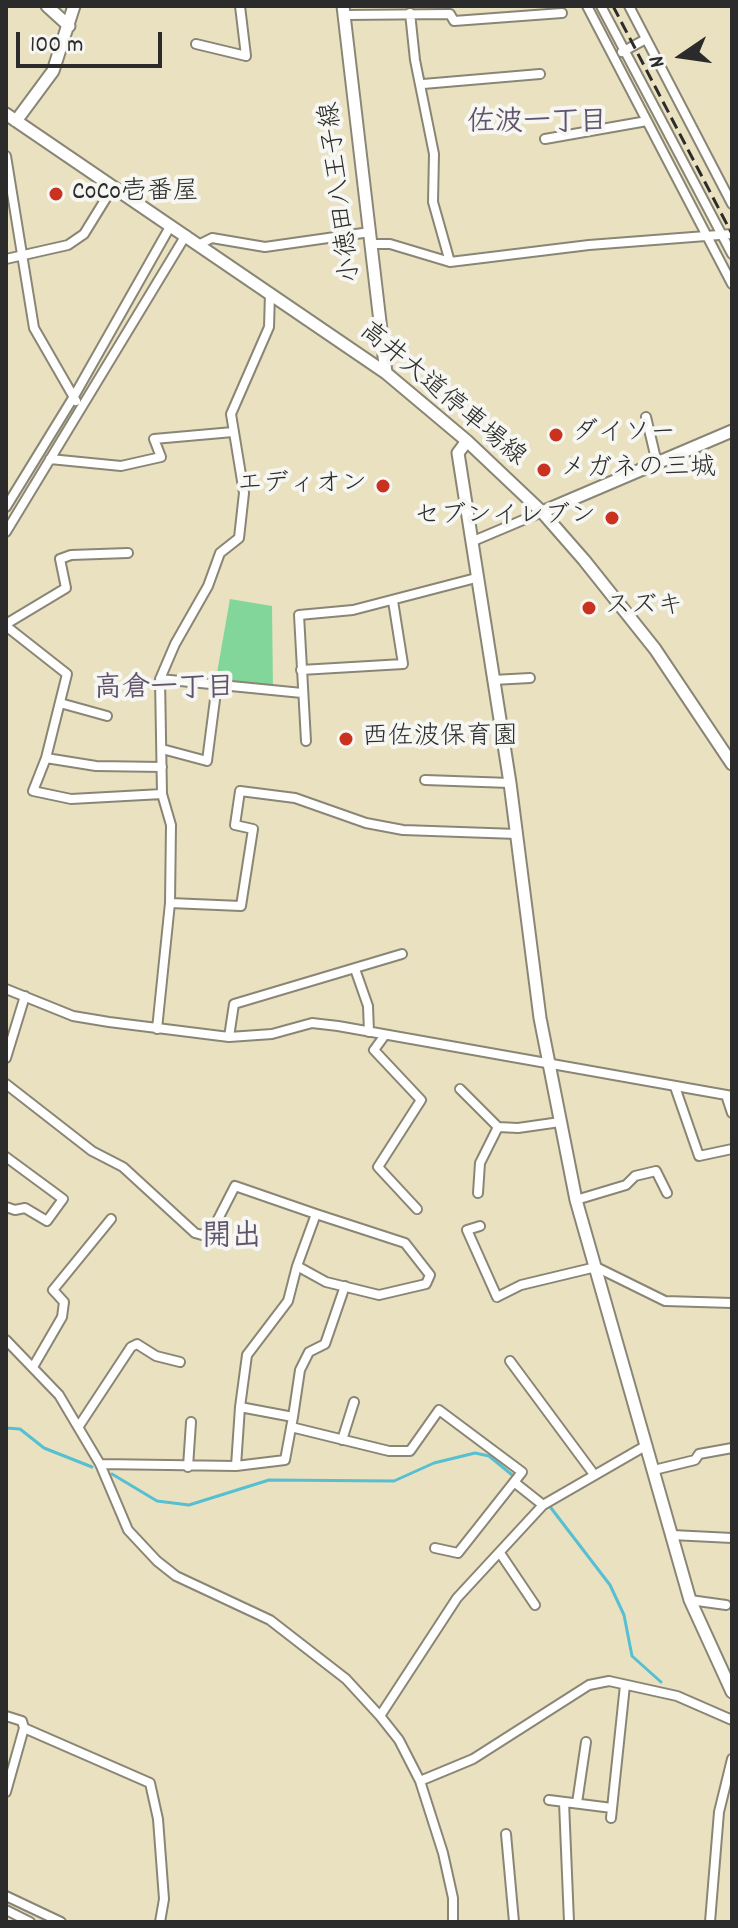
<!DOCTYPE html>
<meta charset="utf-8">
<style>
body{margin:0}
#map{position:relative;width:738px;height:1928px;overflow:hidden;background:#eae1c0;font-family:Dekko,sans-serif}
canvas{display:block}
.frame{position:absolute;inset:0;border:8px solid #2b2b2b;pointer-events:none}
.north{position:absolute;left:642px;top:16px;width:80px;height:80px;-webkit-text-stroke:6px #f6f6f2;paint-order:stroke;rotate:257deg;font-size:22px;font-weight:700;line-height:32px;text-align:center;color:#2b2b2b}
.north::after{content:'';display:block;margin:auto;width:28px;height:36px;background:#2b2b2b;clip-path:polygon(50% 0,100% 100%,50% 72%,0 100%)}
.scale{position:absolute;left:16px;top:32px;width:146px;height:36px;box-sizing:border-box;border:4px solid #2b2b2b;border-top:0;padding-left:10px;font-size:24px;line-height:28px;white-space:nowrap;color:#2b2b2b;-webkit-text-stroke:6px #f6f6f2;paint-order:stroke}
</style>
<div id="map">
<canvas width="738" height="1928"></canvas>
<div class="frame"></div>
<div class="north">N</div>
<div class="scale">100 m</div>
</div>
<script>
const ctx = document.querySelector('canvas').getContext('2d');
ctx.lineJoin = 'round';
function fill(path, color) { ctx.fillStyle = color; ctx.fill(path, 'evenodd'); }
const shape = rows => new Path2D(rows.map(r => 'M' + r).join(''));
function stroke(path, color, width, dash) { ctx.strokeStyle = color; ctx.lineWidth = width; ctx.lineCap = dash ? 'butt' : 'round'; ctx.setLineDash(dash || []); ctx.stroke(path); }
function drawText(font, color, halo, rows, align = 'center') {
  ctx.font = font + ' Dekko,"Klee One",sans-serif'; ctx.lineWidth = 8; ctx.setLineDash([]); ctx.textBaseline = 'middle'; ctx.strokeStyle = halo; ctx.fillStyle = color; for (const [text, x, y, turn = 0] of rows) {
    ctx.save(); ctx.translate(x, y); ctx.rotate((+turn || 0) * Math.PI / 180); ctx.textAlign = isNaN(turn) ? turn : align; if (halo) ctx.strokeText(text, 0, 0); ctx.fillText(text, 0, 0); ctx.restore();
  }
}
fill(shape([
 [230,599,272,606,273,691,215,684]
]), '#82d699');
stroke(shape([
 [6,1428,20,1429,44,1448,92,1467],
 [112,1474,157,1501,189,1505,269,1480,394,1481,434,1463,475,1453,489,1456,539,1497],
 [548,1504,610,1585,624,1615,632,1656,661,1682]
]), '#56bfd2', 3);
const street = shape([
 [587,6,732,284],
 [601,6,732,254],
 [629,6,732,204],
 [410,13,415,60,434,154,433,202,450,262],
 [345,15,450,14,454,21,562,13],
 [196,44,246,56,240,6],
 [622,52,646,39],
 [423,84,540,74],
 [545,139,647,121],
 [6,156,34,328,76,401],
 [200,244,212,238,265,247,370,232],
 [372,244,390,244,450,262,589,245,732,234],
 [6,259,68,245,84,234,113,187],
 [646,417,657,463],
 [50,459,121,466,161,457,154,439,233,432],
 [6,507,73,398,171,225],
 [6,532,186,235],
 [471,542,542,512],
 [6,624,66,588,60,559,71,555,128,553],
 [6,626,67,674,46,758,33,791,71,799,162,794],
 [301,670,403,664,393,601],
 [160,679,302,693],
 [493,680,530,678],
 [60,703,107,716],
 [306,741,299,615,353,610,476,578],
 [162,749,207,761,217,684],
 [46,758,96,766,162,767],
 [425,780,510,783],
 [170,903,241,906,253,829,235,825,240,791,295,798,366,823,403,830,517,834],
 [355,969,368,1006,369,1032],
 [6,989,73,1016,109,1022,229,1037,272,1034,312,1023,338,1026,732,1096],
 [157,1029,170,903,171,825,162,794,160,679,175,644,208,586,220,553,239,538,244,493,231,414,269,327,270,293],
 [385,1035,374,1050,421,1100,378,1167,417,1209],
 [229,1037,234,1004,402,954],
 [6,1058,25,996],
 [6,1084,92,1151,123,1167,195,1233,202,1235,215,1225,235,1186,316,1214,405,1243,430,1275,426,1284,379,1295,326,1282,297,1266,316,1214],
 [675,1087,699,1156,732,1149],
 [460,1089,498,1127,518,1128,560,1122],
 [726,1095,732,1113],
 [6,1157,63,1199,47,1221,25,1208,15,1210,6,1207],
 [478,1193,480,1163,498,1127],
 [576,1200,626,1185,635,1176,656,1171,667,1193],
 [480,1226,467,1230,497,1297,521,1285,596,1267,665,1301,732,1303],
 [6,1340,59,1395,100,1464,128,1530,157,1561,176,1576,270,1620,346,1679,380,1716,399,1740,420,1781,443,1853,453,1898,453,1922],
 [510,1361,593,1473],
 [33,1367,62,1317,64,1302,53,1290,111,1219],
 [240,1407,247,1355,288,1301,297,1266],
 [293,1417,300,1370,309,1352,325,1344,345,1286],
 [79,1426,131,1347,137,1344,156,1356,180,1362],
 [291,1427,389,1451,410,1451,439,1410,522,1472,458,1553,435,1548],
 [342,1440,354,1402],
 [100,1464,236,1466,285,1460,293,1417,240,1407,236,1466],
 [188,1467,191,1422],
 [654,1470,695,1460,699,1454,732,1448],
 [514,1482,543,1505],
 [672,1535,732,1538],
 [500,1553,535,1605],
 [690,1600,726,1605],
 [6,1716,22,1721,24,1728,150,1783,158,1819,164,1899,160,1922],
 [380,1716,457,1598,543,1505,647,1445],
 [420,1781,473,1759,589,1685,609,1681,677,1696,732,1720],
 [6,1792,24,1728],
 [549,1800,612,1808],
 [564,1802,569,1922],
 [577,1803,586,1742],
 [611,1818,625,1685],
 [506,1834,514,1922],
 [6,1896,61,1922],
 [6,1910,30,1922],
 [710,1922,719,1812,732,1759]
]);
const secondary = shape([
 [47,6,69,26],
 [343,6,386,373],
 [6,114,386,373,467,441,542,512,584,560,655,649,732,764],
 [16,121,53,71,74,6],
 [467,441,458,453,510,783,540,1018,576,1200,690,1600,732,1692],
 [542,512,732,431]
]);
stroke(street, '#8a8676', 12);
stroke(secondary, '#8a8676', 15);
stroke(street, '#fff', 8);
stroke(secondary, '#fff', 11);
stroke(shape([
 [613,6,732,234]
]), '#2b2b2b', 3, [12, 6]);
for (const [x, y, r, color] of [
 [56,194,8,"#c8321e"],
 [556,435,8,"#c8321e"],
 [544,470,8,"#c8321e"],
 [383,486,8,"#c8321e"],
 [612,518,8,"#c8321e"],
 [589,608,8,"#c8321e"],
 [346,739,8,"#c8321e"]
]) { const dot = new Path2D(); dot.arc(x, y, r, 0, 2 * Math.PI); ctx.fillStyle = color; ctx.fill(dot); stroke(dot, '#f6f6f2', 3); }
drawText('26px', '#2b2b2b', '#f6f6f2', [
 ["小徳田八王子線",343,192,-97],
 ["高井大道停車場線",441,396,40]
]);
drawText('26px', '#2b2b2b', '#f6f6f2', [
 ["CoCo壱番屋",72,194],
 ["ダイソー",572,435],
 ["メガネの三城",560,470],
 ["エディオン",367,486,"right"],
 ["セブンイレブン",596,518,"right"],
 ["スズキ",605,608],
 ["西佐波保育園",362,739]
], 'left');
drawText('bold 28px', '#60536c', '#f6f6f2', [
 ["佐波一丁目",537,125],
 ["高倉一丁目",164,691]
]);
drawText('bold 30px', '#60536c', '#f6f6f2', [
 ["開出",232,1240]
]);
</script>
